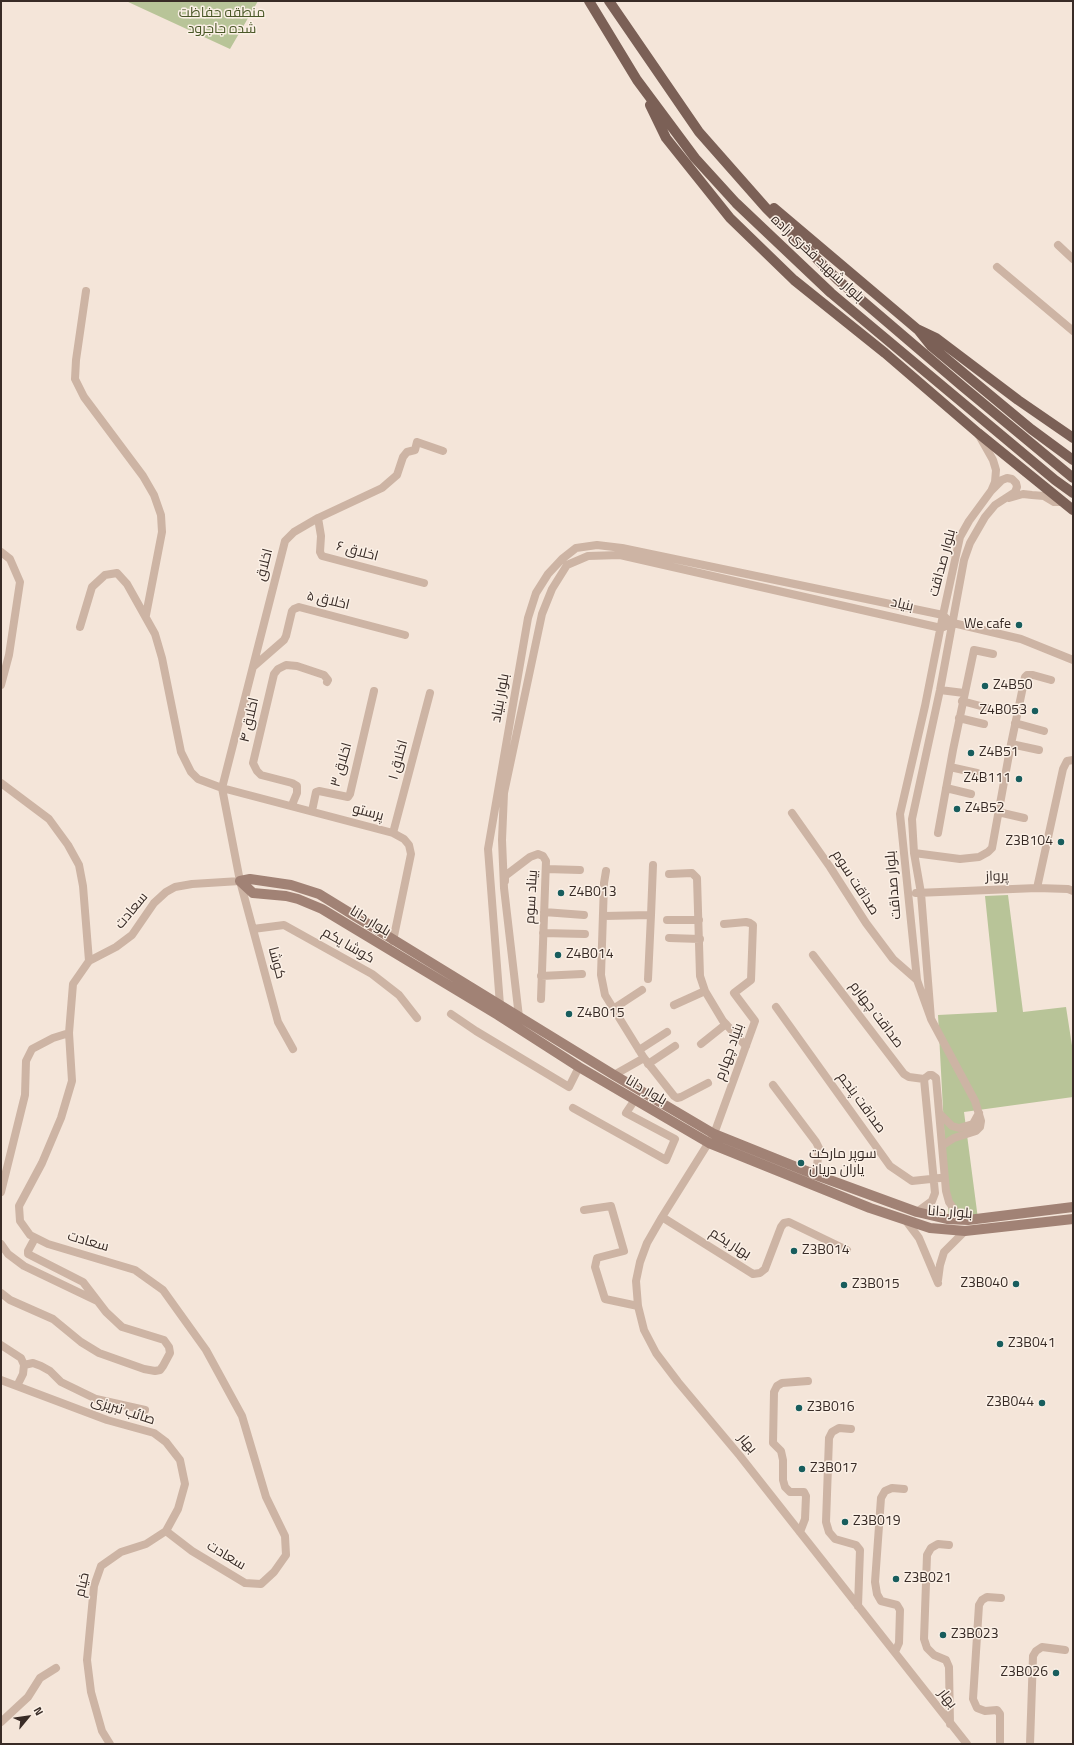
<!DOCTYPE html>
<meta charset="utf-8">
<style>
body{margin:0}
#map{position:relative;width:1074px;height:1745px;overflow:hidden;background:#f4e5d9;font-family:"Titillium Web",sans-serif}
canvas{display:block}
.frame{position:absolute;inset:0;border:2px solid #382b26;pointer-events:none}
.north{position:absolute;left:8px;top:1697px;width:40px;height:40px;-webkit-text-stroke:3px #fbf0e6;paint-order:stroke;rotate:61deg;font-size:11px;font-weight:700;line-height:16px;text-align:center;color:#382b26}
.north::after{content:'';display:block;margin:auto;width:14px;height:18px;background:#382b26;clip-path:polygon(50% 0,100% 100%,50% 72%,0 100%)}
</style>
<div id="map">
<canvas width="1074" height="1745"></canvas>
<div class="frame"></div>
<div class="north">N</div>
</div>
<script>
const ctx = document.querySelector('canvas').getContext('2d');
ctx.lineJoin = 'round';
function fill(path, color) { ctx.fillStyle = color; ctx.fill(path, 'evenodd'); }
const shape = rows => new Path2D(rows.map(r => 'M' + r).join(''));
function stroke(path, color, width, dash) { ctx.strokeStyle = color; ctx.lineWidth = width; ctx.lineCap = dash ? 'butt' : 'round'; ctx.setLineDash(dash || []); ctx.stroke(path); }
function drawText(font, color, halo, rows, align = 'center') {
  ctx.font = font + ' "Titillium Web",Cairo,sans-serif'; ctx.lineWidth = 3; ctx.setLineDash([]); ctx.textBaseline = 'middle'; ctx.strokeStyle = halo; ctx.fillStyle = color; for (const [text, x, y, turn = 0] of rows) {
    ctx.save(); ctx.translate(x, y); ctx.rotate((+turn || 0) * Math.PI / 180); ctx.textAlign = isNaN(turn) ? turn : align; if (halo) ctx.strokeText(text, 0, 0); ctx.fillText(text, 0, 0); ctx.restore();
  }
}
fill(shape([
 [126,1,258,1,230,49],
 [1008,895,1023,1012,1066,1007,1073,1052,1073,1097,964,1112,978,1219,949,1222,938,1015,997,1012,985,896]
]), '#b8c498');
stroke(shape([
 [1058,245,1073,259],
 [997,267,1073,331],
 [86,291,76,360,75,379,84,397,143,476,154,495,161,515,162,532,146,615],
 [980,437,993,460,996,470,995,482,992,489],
 [1009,498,1023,494,1032,495,1044,496,1054,502,1062,502],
 [318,518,321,536,320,552,322,556,424,583],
 [1,552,10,559,20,582,9,655,1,685],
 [80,627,92,587,105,575,117,573,127,584,155,634,162,658,181,752,191,772,198,779,222,788,393,833,404,839,409,845,411,854,393,941],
 [253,667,284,640,286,636,292,611,294,609,299,607,405,635],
 [940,690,964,693],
 [962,701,988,708],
 [959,718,984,724],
 [1015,723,1044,731],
 [1011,744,1039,750],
 [950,767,977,773],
 [1,783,49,819,68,845,79,865,83,886,89,961],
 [946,788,971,794],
 [292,805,297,793,297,786,292,783,261,775,257,771,253,763,274,674,278,669,286,665,297,666,324,675,328,680,327,682],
 [312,811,316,792,319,791,348,797,350,794,374,691],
 [998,812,1024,818],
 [792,813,830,867,866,923,893,959,917,980],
 [393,833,430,693],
 [938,833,953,750,974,650,993,654],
 [914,853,960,859,979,857,988,852,992,848,1010,749,1025,677,1027,675,1033,675,1051,680],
 [546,869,580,870],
 [606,871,604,883,601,975,605,995,644,1058,674,1096,677,1098,681,1097,708,1083],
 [669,874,692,873,697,878,700,976,705,991,723,1021,746,1046],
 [505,881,505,876,530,857,538,854,543,856,546,861,541,999],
 [1037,888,1063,769,1067,761,1073,760],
 [916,893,1037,888,1068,889,1073,891],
 [544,912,584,915],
 [604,916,651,915,653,865],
 [667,920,699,920],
 [724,924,746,922,750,923,753,925,751,980,734,993,755,1021,714,1134,662,1217,647,1243,640,1262,636,1281,638,1306,644,1330,656,1353,678,1382,740,1456,967,1744],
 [253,929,284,925,372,974,399,995,417,1018],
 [543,933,585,934],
 [669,938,700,939],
 [813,955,904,1074,909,1077,924,1079],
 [541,976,582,974],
 [648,979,651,915],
 [674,1005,705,991],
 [776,1007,890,1166,912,1181,940,1178],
 [499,1009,500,1005,488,849,528,618,536,593,548,574,562,559,576,548,597,545,622,548,943,615,946,618],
 [613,1009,642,990],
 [451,1014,476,1031,569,1087,579,1067],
 [931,1019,921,893,914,853,912,819,940,690,964,560,970,543,985,517,995,505,1015,492,1017,487,1016,483,1012,479,1007,478,1002,480,991,491,969,521,960,537,943,615,925,706,900,814,917,980,931,1019,975,1101,981,1121,980,1127,976,1131,954,1138,943,1145],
 [518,1020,519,1017,504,888,502,840,504,793,542,614,552,589,567,565,588,556,620,555,941,628,953,623,1021,639,1073,660],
 [701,1044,726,1024],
 [293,1049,278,1022,240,881,222,788,285,541,294,532,318,518,382,488,397,475,403,457,407,452,415,450,417,442,443,451],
 [639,1050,667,1032],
 [648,1064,675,1046],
 [614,1075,644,1058],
 [773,1085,816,1142,819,1148,816,1175],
 [573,1108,666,1160,675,1139,626,1113,634,1101],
 [940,1114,952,1126,959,1128,973,1124,979,1113],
 [1,1192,25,1095,26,1061,32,1049,53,1038,69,1033],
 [584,1210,611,1206,624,1251,597,1258,595,1267,605,1299,638,1306],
 [917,1212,932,1201,935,1193,924,1079,929,1075,932,1075,936,1078,946,1191,949,1202,956,1212,968,1220],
 [662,1217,753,1274,760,1273,765,1269,781,1227,784,1223,789,1222,847,1250],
 [907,1222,919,1238,938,1283],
 [1,1244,8,1254,24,1266,97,1301],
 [938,1280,940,1265,944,1252,965,1231],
 [1,1293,10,1300,53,1319,81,1342,99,1353,144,1369,155,1371,160,1370,163,1366,170,1353,169,1347,164,1340,122,1327,106,1312,83,1282,28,1254,28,1251,35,1238],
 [1,1345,21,1358,24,1365,23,1374,17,1386],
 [24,1365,33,1363,41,1366,50,1371,61,1382,96,1399,145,1410],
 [1,1380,107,1420,154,1433,166,1442,180,1460,185,1484,178,1509,166,1531,146,1544,121,1552,101,1566,94,1586,87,1660,91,1692,102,1731,110,1744],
 [851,1429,839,1428,832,1432,829,1438,826,1522,829,1532,835,1539,856,1545,860,1550,858,1606],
 [166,1531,192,1551,245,1583,261,1584,274,1572,286,1555,285,1536,266,1497,242,1416,206,1350,163,1290,135,1270,48,1244,30,1235,20,1221,19,1206,42,1163,61,1118,72,1081,69,1033,73,984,89,961,116,947,132,935,154,903,166,892,175,887,192,884,240,881],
 [800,1532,805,1519,806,1496,804,1492,790,1492,785,1487,783,1480,783,1460,781,1451,773,1443,774,1392,777,1386,782,1383,808,1381],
 [949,1545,938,1544,931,1548,927,1555,924,1639,927,1648,934,1655,946,1660,949,1667,950,1724],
 [895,1652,899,1643,900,1610,897,1605,881,1601,877,1594,875,1582,881,1498,885,1491,892,1488,904,1489],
 [1,1722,28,1697,40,1678,56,1668],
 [1000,1744,1000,1714,997,1710,985,1711,977,1708,973,1699,979,1605,982,1600,987,1597,1001,1598],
 [1030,1744,1033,1656,1036,1651,1042,1647,1065,1650]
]), '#cdb4a4', 8);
stroke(shape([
 [240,881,253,893,286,896,298,899,322,909,498,1015,579,1067,709,1143,870,1208,930,1228,965,1231,1073,1219],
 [240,881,250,879,291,885,319,894,614,1075,714,1134,816,1175,917,1212,947,1219,968,1220,1073,1207]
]), '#a18275', 10);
stroke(shape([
 [589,1,637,80,695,158,736,203,831,293,1055,480,1073,493],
 [609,1,699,132,766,208,838,280,962,386,1073,478],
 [650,105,666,138,730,218,794,280,885,353,978,433,1073,510],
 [774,208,917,329,936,338,1018,400,1073,438],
 [919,331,931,346,1031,429,1073,460]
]), '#7b6056', 10);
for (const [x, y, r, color] of [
 [1019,625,4,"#185d5d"],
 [985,686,4,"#185d5d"],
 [1035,711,4,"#185d5d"],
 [971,753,4,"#185d5d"],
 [1019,779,4,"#185d5d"],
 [957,809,4,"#185d5d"],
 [1061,842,4,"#185d5d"],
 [561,893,4,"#185d5d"],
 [558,955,4,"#185d5d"],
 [569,1014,4,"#185d5d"],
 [801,1163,4,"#185d5d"],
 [794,1251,4,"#185d5d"],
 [1016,1284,4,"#185d5d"],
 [844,1285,4,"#185d5d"],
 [1000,1344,4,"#185d5d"],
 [1042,1403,4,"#185d5d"],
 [799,1408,4,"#185d5d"],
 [802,1469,4,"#185d5d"],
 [845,1522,4,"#185d5d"],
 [896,1579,4,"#185d5d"],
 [943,1635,4,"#185d5d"],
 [1056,1673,4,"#185d5d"]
]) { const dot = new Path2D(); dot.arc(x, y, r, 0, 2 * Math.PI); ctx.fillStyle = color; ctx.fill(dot); stroke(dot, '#fbf0e6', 1.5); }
drawText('14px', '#4a5828', '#fbf0e6', [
 ["منطقه حفاظت",222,14],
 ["شده جاجرود",222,30]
]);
drawText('14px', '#382b26', '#fbf0e6', [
 ["بلوار شهید فخری زاده",817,259,43],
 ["اخلاق ۶",357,552,15],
 ["بلوار صداقت",943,563,-75],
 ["اخلاق",265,565,-76],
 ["اخلاق ۵",328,601,13],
 ["بنیاد",902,605,13],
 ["بلوار بنیاد",501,698,-80],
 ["اخلاق ۴",250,720,-77],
 ["اخلاق ۱",399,760,-75],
 ["اخلاق ۳",342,765,-74],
 ["پرستو",368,813,15],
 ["پرواز",997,877,-2],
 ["صداقت سوم",855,883,57],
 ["بلوار صداقت",894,885,-95],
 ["بیناد سوم",532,897,-87],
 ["سعادت",132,911,-50],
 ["بلوار دانا",370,922,31],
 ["کوشا یکم",348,946,30],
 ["کوشا",276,963,75],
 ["صداقت چهارم",876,1015,53],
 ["بنیاد چهارم",730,1052,-70],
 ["بلوار دانا",646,1091,30],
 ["صداقت پنجم",861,1103,54],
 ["بلوار دانا",950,1213,4],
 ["سعادت",88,1242,16],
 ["بهار یکم",730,1244,32],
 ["صائب تبریزی",123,1411,18],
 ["بهار",747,1444,51],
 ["سعادت",226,1556,31],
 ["خیام",83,1585,-78],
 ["بهار",947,1699,52]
]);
drawText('14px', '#382b26', '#fbf0e6', [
 ["We cafe",1011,625,"right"],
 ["Z4B50",993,686],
 ["Z4B053",1027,711,"right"],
 ["Z4B51",979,753],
 ["Z4B111",1011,779,"right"],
 ["Z4B52",965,809],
 ["Z3B104",1053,842,"right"],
 ["Z4B013",569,893],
 ["Z4B014",566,955],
 ["Z4B015",577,1014],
 ["سوپر مارکت",809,1155],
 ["یاران دریان",809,1171],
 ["Z3B014",802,1251],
 ["Z3B040",1008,1284,"right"],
 ["Z3B015",852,1285],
 ["Z3B041",1008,1344],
 ["Z3B044",1034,1403,"right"],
 ["Z3B016",807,1408],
 ["Z3B017",810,1469],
 ["Z3B019",853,1522],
 ["Z3B021",904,1579],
 ["Z3B023",951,1635],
 ["Z3B026",1048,1673,"right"]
], 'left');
</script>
